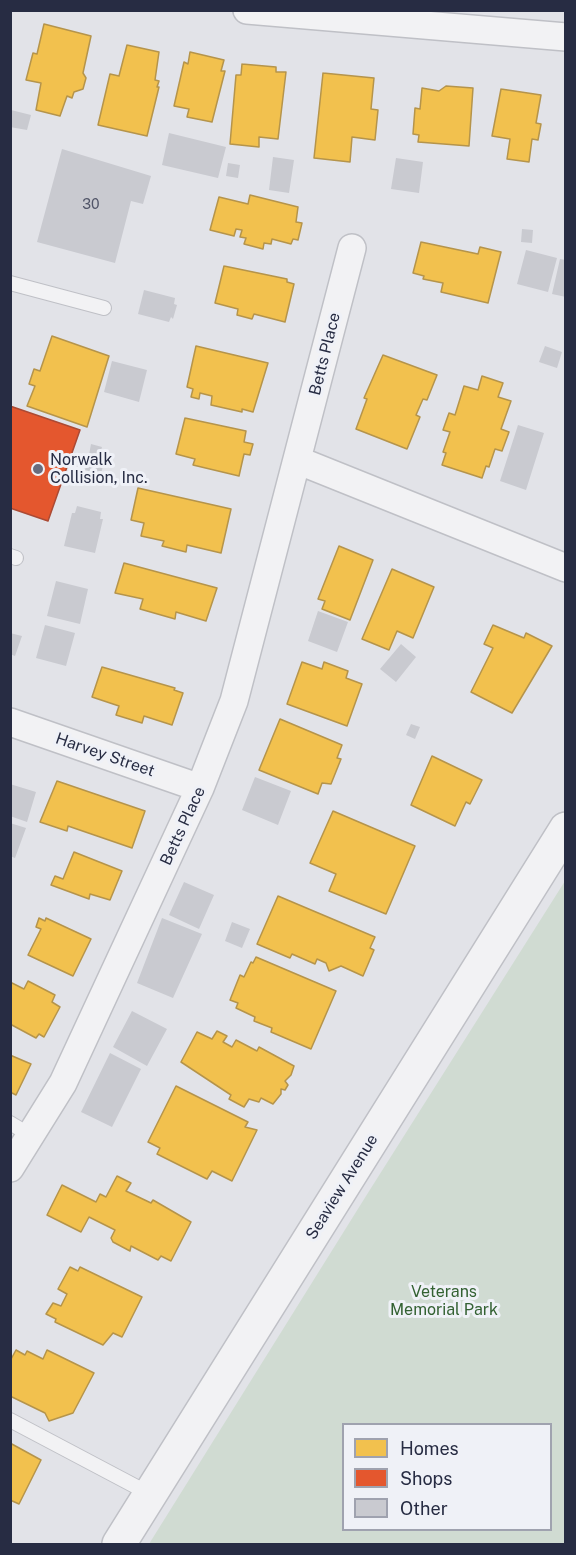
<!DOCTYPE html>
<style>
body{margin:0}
#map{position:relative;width:576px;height:1555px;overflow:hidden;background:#e2e3e8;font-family:"Public Sans",sans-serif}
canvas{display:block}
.frame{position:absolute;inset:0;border:12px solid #272c43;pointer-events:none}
.legend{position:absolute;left:342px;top:1423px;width:210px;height:108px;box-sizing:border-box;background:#eff1f7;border:2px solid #9fa2af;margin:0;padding:8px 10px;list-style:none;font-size:18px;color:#272c43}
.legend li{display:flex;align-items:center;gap:12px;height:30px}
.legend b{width:30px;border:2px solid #9fa2af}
</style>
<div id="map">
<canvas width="576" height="1555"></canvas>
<div class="frame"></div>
<ul class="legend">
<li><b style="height:16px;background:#f2c14e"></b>Homes</li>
<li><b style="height:16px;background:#e4572e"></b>Shops</li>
<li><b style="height:16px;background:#c9cad0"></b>Other</li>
</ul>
</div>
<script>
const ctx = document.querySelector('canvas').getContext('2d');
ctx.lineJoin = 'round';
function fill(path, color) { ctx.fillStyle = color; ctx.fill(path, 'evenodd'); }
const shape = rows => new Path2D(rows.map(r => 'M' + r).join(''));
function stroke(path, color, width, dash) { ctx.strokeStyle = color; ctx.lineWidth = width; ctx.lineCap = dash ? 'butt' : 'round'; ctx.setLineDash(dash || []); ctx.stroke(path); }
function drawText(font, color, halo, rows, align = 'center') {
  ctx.font = font + ' "Public Sans",sans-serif'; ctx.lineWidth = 6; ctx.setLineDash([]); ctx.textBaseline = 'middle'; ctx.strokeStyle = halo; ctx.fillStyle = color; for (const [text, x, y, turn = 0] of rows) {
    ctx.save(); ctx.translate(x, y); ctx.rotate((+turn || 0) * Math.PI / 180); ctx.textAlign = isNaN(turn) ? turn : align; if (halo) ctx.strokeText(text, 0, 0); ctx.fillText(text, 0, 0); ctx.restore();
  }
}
fill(shape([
 [565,881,565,1544,149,1544,366,1196],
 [344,1424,550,1424,550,1530,344,1530]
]), '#d0dbd2');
const homes = shape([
 [44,24,91,36,83,73,86,78,83,89,74,92,72,98,67,96,60,116,36,110,41,83,26,80,33,53,37,54,44,24],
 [127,45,159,52,155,80,159,81,157,87,159,87,147,136,98,125,110,74,119,76,127,45],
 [190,52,224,60,221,71,225,71,212,122,187,117,189,109,174,106,184,62,188,64,190,52],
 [242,64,276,67,276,72,286,72,278,139,259,137,259,147,230,144,236,75,241,75,242,64],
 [323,73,374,78,371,109,378,110,375,140,352,137,350,162,314,158,323,73],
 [446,86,473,88,469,146,418,142,419,135,413,134,415,108,420,109,422,88,439,91,446,86],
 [501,89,541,95,536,123,541,124,538,140,532,139,529,162,507,159,510,139,492,136,501,89],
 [250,195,298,207,296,222,302,223,298,240,293,239,291,244,272,239,271,244,264,243,263,249,244,244,246,238,240,237,242,230,236,229,234,236,210,230,219,197,248,204,250,195],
 [421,242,478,254,480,247,501,252,488,303,441,292,443,283,423,279,424,276,413,273,421,242],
 [224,266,287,279,287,282,294,284,285,322,254,314,252,319,237,315,238,309,215,303,224,266],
 [52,336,109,356,87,427,27,406,35,386,29,384,34,369,40,371,52,336],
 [196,346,268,363,253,412,242,409,242,412,211,405,212,396,200,393,199,399,191,397,193,389,187,387,196,346],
 [383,355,437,375,427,400,423,399,416,415,420,417,407,449,356,429,367,399,364,398,383,355],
 [482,376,503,383,498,397,511,401,501,429,509,432,502,451,495,449,489,467,486,466,482,478,442,465,446,453,443,452,450,432,443,430,449,413,455,415,464,386,478,390,482,376],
 [185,418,246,431,244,442,253,444,250,455,244,454,239,476,193,465,195,459,176,454,185,418],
 [138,488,231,509,221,553,187,545,186,552,162,546,164,541,141,536,144,523,131,520,138,488],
 [339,546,373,560,350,620,322,609,325,601,318,599,339,546],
 [124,563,217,588,206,621,176,612,175,619,140,609,143,599,115,593,124,563],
 [392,569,434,587,413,638,397,631,389,650,362,639,392,569],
 [493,625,524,638,526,633,552,646,512,713,471,692,493,648,484,644,493,625],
 [302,662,322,669,324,662,348,671,346,678,362,684,347,726,287,704,302,662],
 [102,667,175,688,174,690,183,693,172,725,144,716,142,723,116,715,119,706,92,697,102,667],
 [280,719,342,745,337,758,341,759,331,784,322,783,318,794,259,770,280,719],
 [432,756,482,780,470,804,466,802,455,826,411,805,432,756],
 [57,781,145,811,132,848,68,826,67,831,40,822,57,781],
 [333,811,415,846,386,914,329,891,336,874,310,863,333,811],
 [74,852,122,871,110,900,90,894,89,899,51,885,55,876,63,879,74,852],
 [278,896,375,937,370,948,374,950,363,976,341,966,329,971,326,963,317,959,315,964,292,954,290,958,257,944,278,896],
 [39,918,45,921,46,918,91,939,73,976,28,955,41,929,36,927,39,918],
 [256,957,336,991,311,1049,271,1032,272,1028,254,1021,255,1017,236,1008,238,1003,230,1000,240,975,244,977,251,962,253,963,256,957],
 [28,981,55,995,52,1002,60,1007,44,1037,39,1034,36,1038,10,1024,10,982,24,989,28,981],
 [217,1031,227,1036,223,1042,232,1047,236,1040,257,1051,259,1047,294,1066,291,1075,285,1081,288,1085,285,1090,281,1089,281,1094,273,1104,261,1098,259,1102,249,1099,244,1107,229,1099,231,1095,181,1062,197,1032,212,1039,217,1031],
 [10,1055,31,1064,16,1095,10,1092,10,1055],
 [176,1086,248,1122,245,1127,257,1130,232,1181,212,1171,207,1179,157,1154,160,1148,148,1142,176,1086],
 [117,1176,131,1183,126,1191,151,1203,153,1200,191,1222,171,1261,161,1256,158,1260,131,1246,130,1251,113,1242,111,1238,115,1230,89,1217,81,1232,47,1215,62,1185,96,1202,100,1194,106,1197,117,1176],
 [70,1267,78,1271,80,1267,142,1297,122,1337,113,1333,103,1345,55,1322,56,1319,46,1314,53,1303,61,1306,67,1294,58,1289,70,1267],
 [16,1350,25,1355,27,1351,43,1359,47,1350,94,1373,73,1413,49,1421,45,1413,10,1396,10,1361,16,1350],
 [10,1443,41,1460,19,1504,10,1500,10,1443]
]);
fill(homes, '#f2c14e');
stroke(homes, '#b5944b', 1.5);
const shops = shape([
 [10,406,80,430,48,521,10,508,10,406]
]);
fill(shops, '#e4572e');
stroke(shops, '#ab4a34', 1.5);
fill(shape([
 [11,110,31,115,27,130,10,127],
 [169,133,226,147,218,178,162,165],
 [62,149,151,176,143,204,131,201,115,263,37,242],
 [273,157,294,160,289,193,269,190],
 [396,158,423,162,419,193,391,189],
 [228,163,240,165,238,178,226,176],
 [522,229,533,230,532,243,521,242],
 [526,250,557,258,548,292,517,284],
 [560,259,566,260,566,297,552,294],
 [144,290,175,298,174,304,177,305,173,319,171,317,169,322,138,314],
 [545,346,562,352,557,368,539,362],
 [112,361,147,370,139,402,104,392],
 [518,425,544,433,526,490,500,481],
 [91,444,102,447,99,457,89,455],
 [88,458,104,462,101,474,85,470],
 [77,506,101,512,100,519,103,519,95,553,64,546,72,513,75,513],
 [56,581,88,589,80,624,47,616],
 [318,611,348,622,337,652,308,641],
 [45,625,75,633,66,666,36,658],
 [10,633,22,636,15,656,10,654],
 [401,644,416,657,396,682,380,669],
 [411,724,420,727,415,739,406,735],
 [255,777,291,791,278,825,242,810],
 [10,784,36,792,27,822,10,816],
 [10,823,26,828,15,858,10,856],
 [184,882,214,895,199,929,169,915],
 [162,918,202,934,173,998,137,983],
 [232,922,250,929,242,948,225,941],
 [132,1011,167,1029,147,1066,113,1047],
 [110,1053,141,1069,112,1127,81,1112]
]), '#c9cad0');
const service = shape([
 [10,283,104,308],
 [10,556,16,558],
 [10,1123,30,1135],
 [10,1420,150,1494]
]);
const minor = shape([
 [247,10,566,37],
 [297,460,566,568],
 [10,722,200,788],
 [10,1168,63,1083,200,788,234,701,352,248]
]);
const tertiary = shape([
 [119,1544,566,829]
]);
stroke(service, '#bfc0c6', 16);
stroke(minor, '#bfc0c6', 30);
stroke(tertiary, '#bfc0c6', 36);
stroke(service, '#f2f2f4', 14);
stroke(minor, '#f2f2f4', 27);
stroke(tertiary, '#f2f2f4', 33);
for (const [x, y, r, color] of [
 [38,469,6,"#686c7d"]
]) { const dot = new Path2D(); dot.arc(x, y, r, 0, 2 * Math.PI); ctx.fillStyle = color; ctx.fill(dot); stroke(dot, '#eff1f7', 2); }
drawText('14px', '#515568', null, [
 ["30",91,205]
]);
drawText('16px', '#272c43', '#eff1f7', [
 ["Betts Place",325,354,-76],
 ["Harvey Street",105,755,19],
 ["Betts Place",183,826,-65],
 ["Seaview Avenue",342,1187,-58]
]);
drawText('16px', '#272c43', '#eff1f7', [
 ["Norwalk",50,460],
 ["Collision, Inc.",50,478]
], 'left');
drawText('16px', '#336132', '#eff1f7', [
 ["Veterans",444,1292],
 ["Memorial Park",444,1310]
]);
</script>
